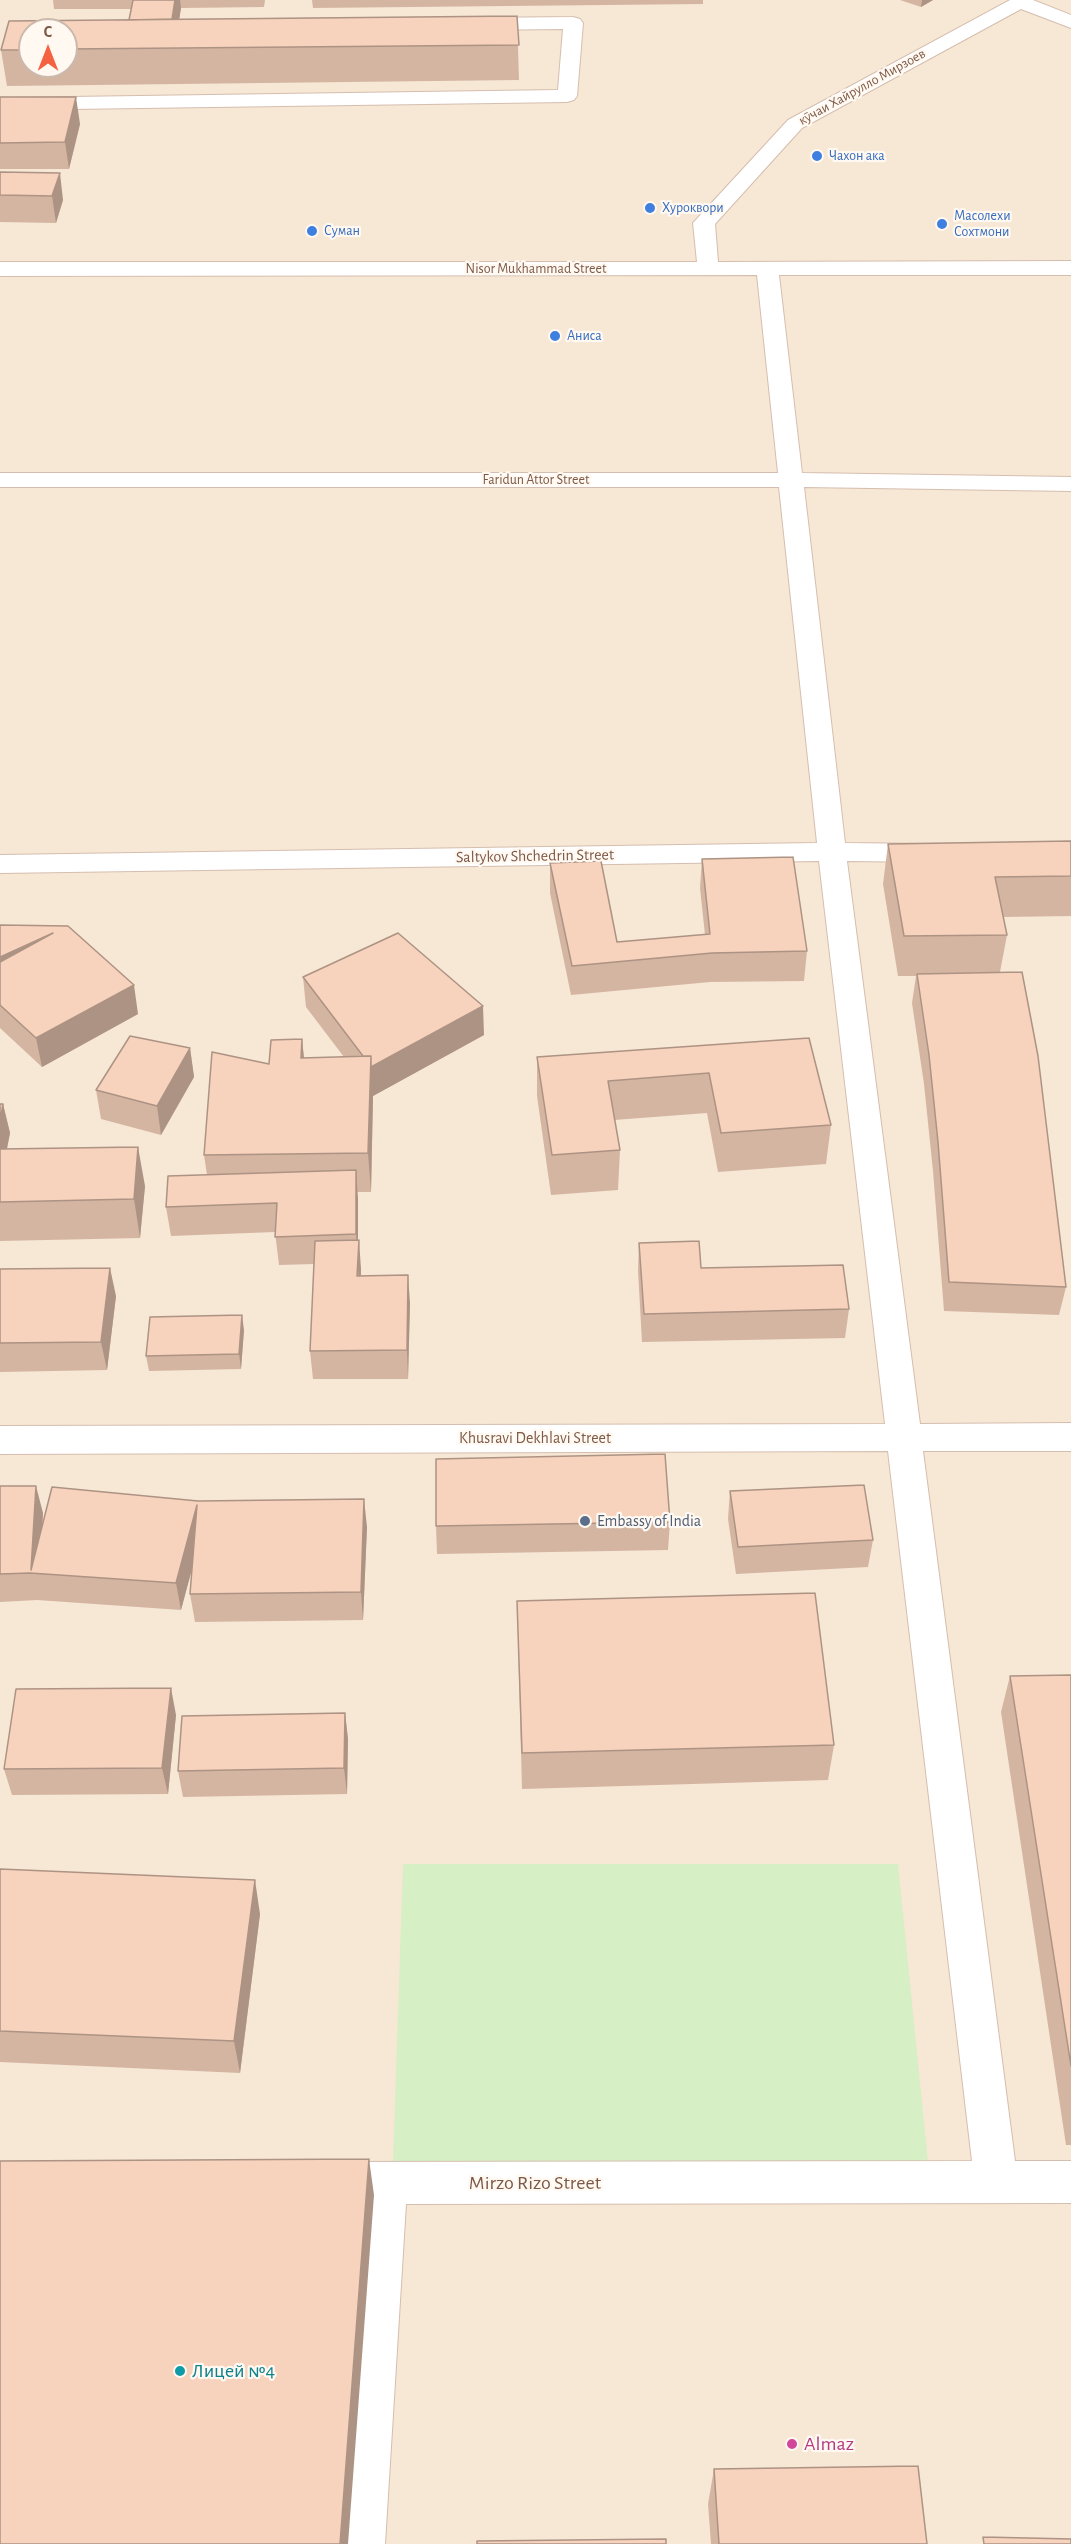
<!DOCTYPE html>
<meta charset="utf-8">
<style>
body{margin:0}
#map{position:relative;width:1071px;height:2544px;overflow:hidden;background:#fef5e8;font-family:"Alegreya Sans",sans-serif}
canvas{display:block}
.north{position:absolute;left:18px;top:18px;width:60px;height:60px;box-sizing:border-box;background:#fff9f1;border:2px solid #cbb9ad;border-radius:50%;rotate:0deg;font-size:16px;font-weight:700;line-height:24px;text-align:center;color:#7d5948}
.north::after{content:'';display:block;margin:auto;width:21px;height:27px;background:#f56241;clip-path:polygon(50% 0,100% 100%,50% 72%,0 100%)}
</style>
<div id="map">
<canvas width="1071" height="2544"></canvas>
<div class="north">С</div>
</div>
<script>
const ctx = document.querySelector('canvas').getContext('2d');
ctx.lineJoin = 'round';
function fill(path, color) { ctx.fillStyle = color; ctx.fill(path, 'evenodd'); }
const shape = rows => new Path2D(rows.map(r => 'M' + r).join(''));
function stroke(path, color, width, dash) { ctx.strokeStyle = color; ctx.lineWidth = width; ctx.lineCap = dash ? 'butt' : 'round'; ctx.setLineDash(dash || []); ctx.stroke(path); }
function drawText(font, color, halo, rows, align = 'center') {
  ctx.font = font + ' "Alegreya Sans",sans-serif'; ctx.lineWidth = 4.5; ctx.setLineDash([]); ctx.textBaseline = 'middle'; ctx.strokeStyle = halo; ctx.fillStyle = color; for (const [text, x, y, turn = 0] of rows) {
    ctx.save(); ctx.translate(x, y); ctx.rotate((+turn || 0) * Math.PI / 180); ctx.textAlign = isNaN(turn) ? turn : align; if (halo) ctx.strokeText(text, 0, 0); ctx.fillText(text, 0, 0); ctx.restore();
  }
}
fill(shape([
 [0,0,1071,0,1071,2544,0,2544],
 [30,30,66,30,66,66,30,66]
]), '#f7e7d5');
fill(shape([
 [403,1864,898,1864,928,2162,393,2162]
]), '#d7efc4');
const minor = shape([
 [1010,0,1033,0,1071,15,1071,28,1021,9,802,128,715,224,718,262,1071,261,1071,275,779,275,802,473,1071,477,1071,491,804,487,845,843,931,844,941,847,945,853,941,859,931,862,847,861,920,1424,1071,1423,1071,1451,923,1451,1015,2161,1071,2161,1071,2203,406,2204,385,2544,337,2544,363,2204,329,2204,314,2198,307,2183,314,2168,329,2162,972,2161,888,1451,0,1454,0,1426,885,1424,819,861,0,873,0,855,817,843,779,487,0,487,0,473,778,473,757,275,0,276,0,262,697,262,693,223,788,120,1010,0],
 [573,17,580,19,583,23,577,96,574,100,567,102,0,110,0,98,558,90,563,29,474,30,467,28,464,24,467,20,474,18,573,17]
]);
stroke(minor, '#d5beaf', 2);
fill(minor, '#fff');
fill(shape([
 [53,0,265,0,264,7,181,8,179,19,517,16,519,80,7,86,1,50,9,21,129,20,131,9,54,9],
 [30,30,66,30,66,66,30,66],
 [312,0,703,0,703,4,313,8],
 [900,0,933,0,921,7],
 [0,97,80,124,69,169,0,169],
 [0,172,63,200,56,223,0,222],
 [1071,841,1071,916,1003,917,1007,935,1000,972,1066,1287,1059,1315,944,1311,933,1171,924,1084,912,1003,916,976,898,976,883,884,888,844],
 [702,859,807,951,804,981,710,982,571,995,550,893,550,863,617,942,705,935,700,888],
 [0,925,138,1014,42,1067,0,1028],
 [303,977,484,1035,373,1096,371,1192,357,1192,358,1240,361,1276,410,1303,408,1379,313,1379,310,1351,314,1264,279,1265,275,1232,171,1236,166,1207,207,1175,204,1155,302,1039,304,1058,344,1057,306,1007],
 [809,1038,831,1125,826,1164,718,1172,707,1113,614,1120,620,1150,618,1190,551,1195,537,1096,537,1057],
 [190,1048,194,1077,161,1135,101,1119,96,1090],
 [0,1104,3,1104,10,1133,7,1149,145,1186,140,1238,0,1241],
 [639,1243,701,1268,849,1309,845,1338,642,1342,638,1271],
 [0,1269,116,1296,107,1370,0,1372],
 [244,1330,241,1369,149,1371,146,1356],
 [0,1486,43,1513,42,1528,367,1527,363,1620,195,1622,190,1594,192,1568,181,1610,37,1600,0,1602],
 [730,1491,873,1540,868,1567,736,1574,728,1519],
 [670,1522,668,1550,437,1554,436,1526],
 [517,1601,834,1745,828,1780,522,1789],
 [1071,1675,1071,2145,1066,2145,1001,1712,1010,1676],
 [345,1713,348,1739,347,1794,183,1797,178,1771],
 [176,1715,168,1794,12,1795,4,1769],
 [0,1869,260,1914,240,2073,0,2062],
 [714,2469,927,2544,711,2544,708,2504]
]), '#d4b5a2');
fill(shape([
 [175,0,180,0,181,8,175,48,171,29],
 [922,0,933,0,921,7],
 [76,97,80,124,69,169,65,142],
 [60,173,63,200,56,223,52,196],
 [53,933,0,989,0,957],
 [134,985,138,1014,42,1067,36,1038],
 [483,1006,484,1035,373,1096,371,1192,368,1153,371,1056],
 [302,1039,306,1079,301,1058],
 [190,1048,194,1077,161,1135,157,1106],
 [3,1104,10,1133,0,1183,0,1121],
 [138,1147,145,1186,140,1238,134,1199],
 [356,1170,358,1198,358,1257,359,1240,361,1269,360,1304,356,1234],
 [110,1268,116,1296,107,1370,101,1342],
 [408,1275,410,1303,408,1379,407,1350],
 [242,1315,244,1330,241,1369,239,1354],
 [36,1486,43,1513,39,1574,31,1570],
 [364,1499,367,1527,363,1620,361,1592],
 [197,1505,202,1532,181,1610,176,1583],
 [171,1688,176,1715,168,1794,162,1768],
 [345,1713,348,1739,347,1794,344,1768],
 [255,1880,260,1914,240,2073,234,2041],
 [369,2159,374,2195,348,2544,340,2544]
]), '#ad9384');
const building = shape([
 [133,0,175,0,172,19,129,20,133,0],
 [517,16,519,45,66,49,66,30,30,30,30,50,1,50,9,21,517,16],
 [0,97,76,97,65,142,0,143,0,97],
 [0,172,60,173,52,196,0,195,0,172],
 [1071,841,1071,876,995,877,1007,935,904,936,888,844,1071,841],
 [793,857,807,951,712,953,572,966,550,863,601,861,617,942,710,934,702,859,793,857],
 [0,925,68,926,134,985,36,1038,0,1005,0,962,53,933,0,957,0,925],
 [398,933,483,1006,371,1067,371,1056,363,1056,303,977,398,933],
 [1022,972,1038,1056,1066,1287,949,1282,938,1142,929,1055,917,974,1022,972],
 [130,1036,190,1048,157,1106,96,1090,130,1036],
 [809,1038,831,1125,721,1133,709,1073,608,1081,620,1150,552,1155,537,1057,809,1038],
 [302,1039,301,1058,371,1056,368,1153,204,1155,212,1052,269,1064,271,1040,302,1039],
 [0,1104,3,1104,0,1121,0,1104],
 [138,1147,134,1199,0,1202,0,1149,138,1147],
 [356,1170,356,1234,275,1237,277,1203,166,1207,168,1176,356,1170],
 [359,1240,357,1276,408,1275,407,1350,310,1351,315,1241,359,1240],
 [699,1241,701,1268,843,1265,849,1309,644,1314,639,1243,699,1241],
 [110,1268,101,1342,0,1343,0,1269,110,1268],
 [242,1315,239,1354,146,1356,150,1317,242,1315],
 [665,1454,670,1522,436,1526,436,1459,665,1454],
 [864,1485,873,1540,738,1547,730,1491,864,1485],
 [0,1486,36,1486,31,1570,52,1487,198,1501,364,1499,361,1592,190,1594,197,1505,176,1583,30,1573,0,1574,0,1486],
 [815,1593,834,1745,522,1753,517,1601,815,1593],
 [1071,1675,1071,2066,1010,1676,1071,1675],
 [171,1688,162,1768,4,1769,16,1689,171,1688],
 [345,1713,344,1768,178,1771,182,1716,345,1713],
 [0,1869,255,1880,234,2041,0,2031,0,1869],
 [369,2159,340,2544,0,2544,0,2161,369,2159],
 [918,2466,927,2544,719,2544,714,2469,918,2466],
 [983,2537,1071,2539,1071,2544,984,2544,983,2537],
 [666,2539,666,2544,477,2544,477,2541,666,2539]
]);
fill(building, '#f7d2bc');
stroke(building, '#ad9384', 1.5);
for (const [x, y, r, color] of [
 [817,156,6,"#3f7fe0"],
 [650,208,6,"#3f7fe0"],
 [942,224,6,"#3f7fe0"],
 [312,231,6,"#3f7fe0"],
 [555,336,6,"#3f7fe0"],
 [585,1521,6,"#5c6f8a"],
 [180,2371,6,"#0f9aa8"],
 [792,2444,6,"#d1479c"]
]) { const dot = new Path2D(); dot.arc(x, y, r, 0, 2 * Math.PI); ctx.fillStyle = color; ctx.fill(dot); stroke(dot, '#fff9f1', 2); }
drawText('14px', '#7d5948', '#fff9f1', [
 ["кӯчаи Хайрулло Мирзоев",862,87,-29],
 ["Nisor Mukhammad Street",536,269],
 ["Faridun Attor Street",536,480]
]);
drawText('14px', '#366cbe', '#fff9f1', [
 ["Чахон ака",829,156],
 ["Хуроквори",662,208],
 ["Масолехи",954,216],
 ["Сохтмони",954,232],
 ["Суман",324,231],
 ["Аниса",567,336]
], 'left');
drawText('16px', '#7d5948', '#fff9f1', [
 ["Saltykov Shchedrin Street",535,856,-1],
 ["Khusravi Dekhlavi Street",535,1438]
]);
drawText('16px', '#4e5e75', '#fff9f1', [
 ["Embassy of India",597,1521]
], 'left');
drawText('20px', '#7d5948', '#fff9f1', [
 ["Mirzo Rizo Street",535,2183]
]);
drawText('20px', '#0d838f', '#fff9f1', [
 ["Лицей №4",192,2371]
], 'left');
drawText('20px', '#b23c85', '#fff9f1', [
 ["Almaz",804,2444]
], 'left');
</script>
